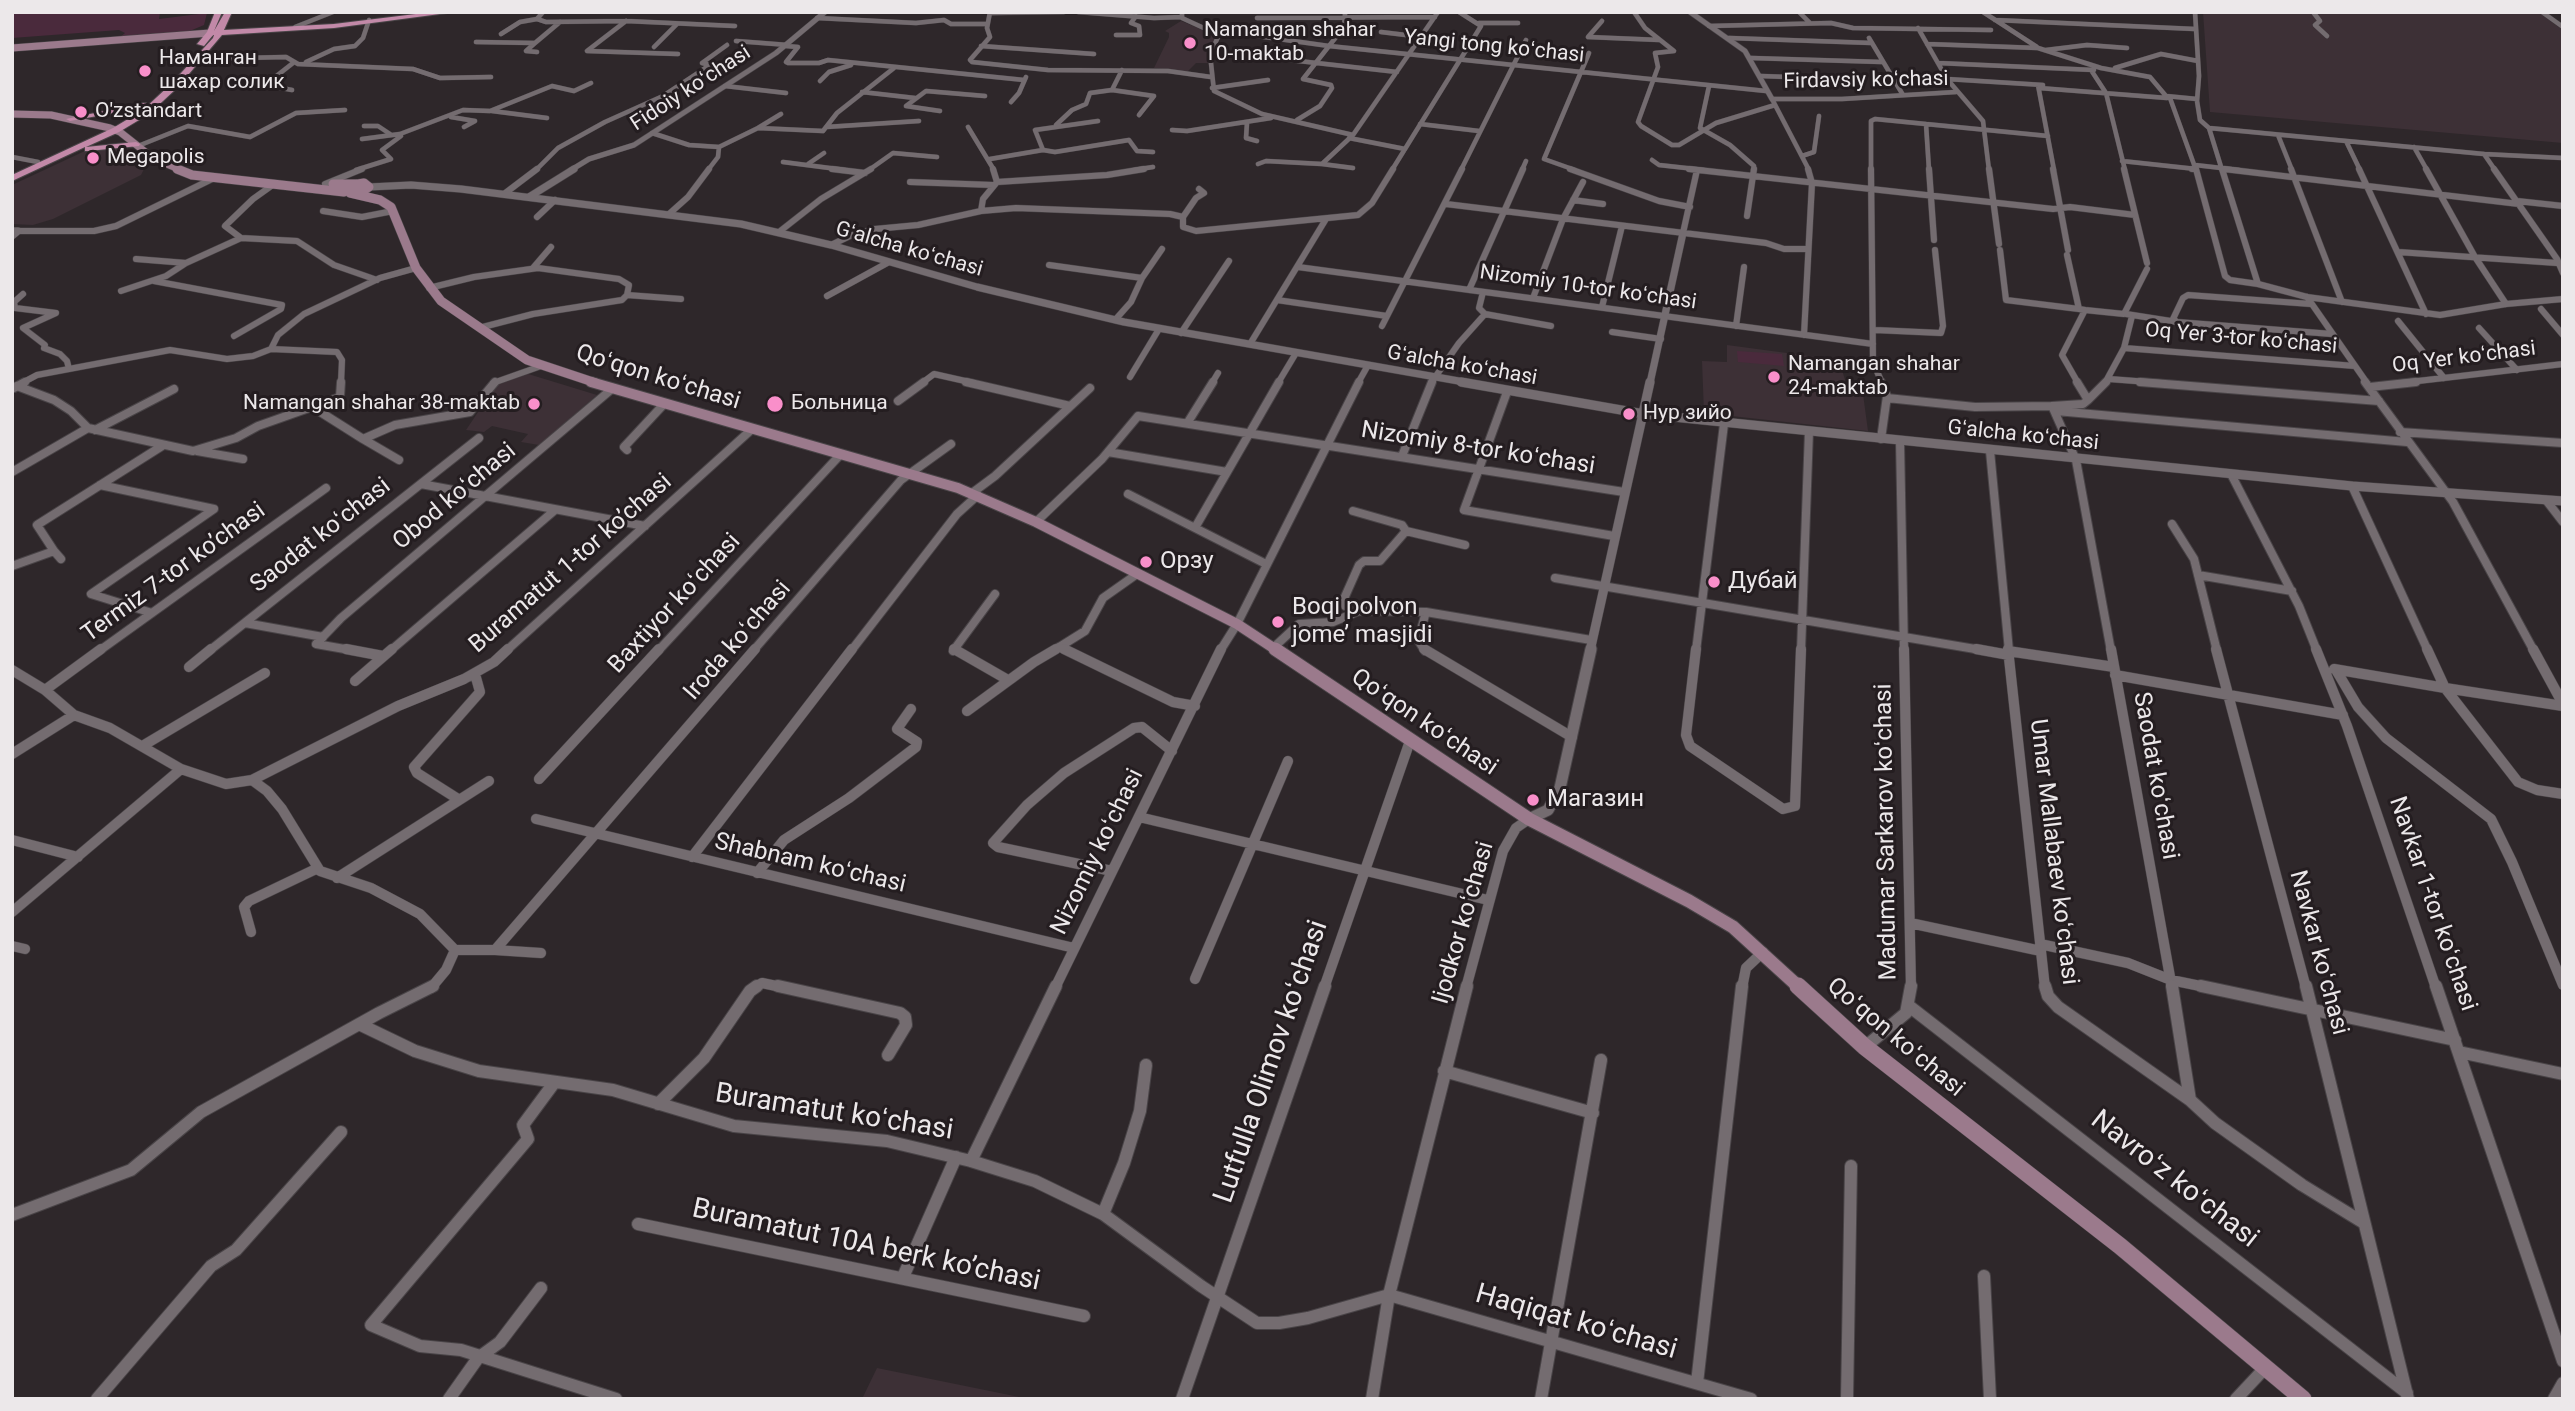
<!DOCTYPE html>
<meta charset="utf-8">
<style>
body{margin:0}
#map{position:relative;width:2575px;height:1411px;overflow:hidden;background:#2e272a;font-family:Roboto,sans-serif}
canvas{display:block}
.frame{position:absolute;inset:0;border:14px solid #ece8ea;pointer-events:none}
</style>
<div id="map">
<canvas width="2575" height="1411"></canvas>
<div class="frame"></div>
</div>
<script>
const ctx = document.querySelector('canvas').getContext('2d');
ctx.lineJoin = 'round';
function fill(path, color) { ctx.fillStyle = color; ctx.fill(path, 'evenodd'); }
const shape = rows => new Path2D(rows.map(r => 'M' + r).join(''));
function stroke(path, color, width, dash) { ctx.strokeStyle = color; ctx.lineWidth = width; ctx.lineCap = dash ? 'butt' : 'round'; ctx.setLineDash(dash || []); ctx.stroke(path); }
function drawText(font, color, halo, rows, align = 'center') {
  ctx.font = font + ' Roboto,sans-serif'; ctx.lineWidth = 6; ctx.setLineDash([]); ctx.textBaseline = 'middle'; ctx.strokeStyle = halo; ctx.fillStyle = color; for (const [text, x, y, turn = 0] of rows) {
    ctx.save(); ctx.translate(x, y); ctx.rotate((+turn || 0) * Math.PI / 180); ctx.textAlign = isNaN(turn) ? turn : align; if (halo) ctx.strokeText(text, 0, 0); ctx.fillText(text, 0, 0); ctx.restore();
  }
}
fill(shape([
 [2203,12,2538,12,2563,30,2563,143,2210,112],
 [1181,21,1218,36,1208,63,1196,63,1187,72,1154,68,1169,37,1169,33,1165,31],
 [120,148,135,157,124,163,144,169,141,175,53,219,33,225,12,224,12,185,87,150],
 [1727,345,1839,360,1849,393,1863,394,1868,431,1704,413,1702,361,1727,362],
 [525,373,597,395,539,445,521,442,528,434,492,426,484,432,466,430,499,381],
 [877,1368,1029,1399,862,1399]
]), '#3d3036');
fill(shape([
 [12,12,160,12,159,19,207,13,204,25,185,33,119,38,125,33,119,30,12,38],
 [1737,351,1782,354,1784,366,1738,362]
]), '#4a2a3c');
const minorFar4 = shape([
 [543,12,537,19,546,22,626,21,735,26],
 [990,12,987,28,990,37,970,60,972,62,1048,70,1168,71,1211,77],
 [1078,12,1154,18,1182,17],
 [1182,12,1182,18,1219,35,1210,54,1214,91,1262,114,1353,135],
 [1634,12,1645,28,1674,51,1655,53,1658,67,1638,122,1641,126,1672,145,1679,145,1716,123,1775,105],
 [1799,12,1810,23],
 [1983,12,2037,47],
 [2195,12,2199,76,2197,101,2200,120,2209,128,2222,170],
 [2313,12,2320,21,2315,25,2327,36],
 [2542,12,2563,27],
 [991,13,1064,12],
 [817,18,916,23,944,20,951,24,987,24],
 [1257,18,1435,17],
 [1995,20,2195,29],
 [626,21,587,51,678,54],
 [1602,21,1588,37,1660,40],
 [1479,23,1518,23],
 [1709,26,1831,23,1853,28,1991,30],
 [295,27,333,12],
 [1918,28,1947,79,1983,121,1989,170],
 [1381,32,1422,37],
 [501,34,520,22,537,19],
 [1116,35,1140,35,1139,26,1131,23,1136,16],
 [1219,35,1243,34,1329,46,1766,91],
 [1729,38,1872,43],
 [1869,38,1903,95],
 [736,41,788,45],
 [476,42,535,43,560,22],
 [535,43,526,51,537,52],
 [1927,44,2038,48,2101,68,2150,77,2166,96,2197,99],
 [786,46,798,47,786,62,788,63,819,63,828,60,1024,80],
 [981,46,1094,54],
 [654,47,677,24],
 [2046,50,2087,45,2127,48],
 [1263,57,1397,72],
 [1751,58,1882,62],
 [198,59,286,57,298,64,413,69,440,78,491,77],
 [306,62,334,49,355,46,363,38,369,20],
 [1938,63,2094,70],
 [2115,68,2161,54,2198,61],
 [2091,70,2106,93,2125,170],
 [1760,76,1818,78],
 [1947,79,2043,85],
 [820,81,829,72,851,65],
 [2038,85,2054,170],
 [725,86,786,93],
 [1709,86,1700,128,1730,145,1754,166,1753,170],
 [1212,88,1268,80],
 [2039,88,2167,98],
 [292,90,265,85,293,63],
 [1112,90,1154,96,1139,115],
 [862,92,915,98],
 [2170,98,2196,170],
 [1011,102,1019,93,1026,77],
 [492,111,547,118],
 [940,111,906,106,926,91,985,96],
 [451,117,475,121,464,127],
 [1297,120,1320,106,1332,88,1331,85,1303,79,1344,27,1345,14],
 [1247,123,1246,138,1257,141],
 [1420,124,1479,131],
 [1926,124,1929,170],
 [1056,125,1072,110,1086,104,1090,93,1112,90,1122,70],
 [364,126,378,126,390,134],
 [826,127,919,121],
 [968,127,994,170],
 [758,128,781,114],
 [2209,128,2484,154,2563,158],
 [1172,130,1187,131,1271,118],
 [652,133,689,145,719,147,718,157,708,170],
 [2278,135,2292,170],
 [1349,138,1405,149],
 [362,139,400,134],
 [2346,141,2360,170],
 [138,146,188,126,250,137,296,113,345,110],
 [719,147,758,128,823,131,837,113,894,68],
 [2414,147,2427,170],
 [1043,150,1055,152,1129,140,1137,151,1153,152],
 [2484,154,2495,170],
 [1802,156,1814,152,1819,116],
 [12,157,38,162],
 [990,159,1043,150,1035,130,1098,121],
 [1652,160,1659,165,1704,170],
 [2122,161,2196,169],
 [783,162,845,170],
 [808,164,824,153],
 [1258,164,1266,161,1322,164,1353,135,1438,12],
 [1322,164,1353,168],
 [2195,165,2239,170],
 [356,170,391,159,382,150,401,136,400,134,463,110,490,111,552,86,574,91,591,83],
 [536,170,558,148,605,122,663,96,710,65,702,63,727,45],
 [869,170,893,153,937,157],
 [1134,170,1153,167],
 [1392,170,1481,26,1459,12],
 [1461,170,1526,40],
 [1522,170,1526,161],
 [1575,170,1544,159,1589,53],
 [1809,170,1772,99,1842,99,1956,92],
 [1871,170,1871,121,1875,119,2048,136]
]);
const minorFar3 = shape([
 [832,169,865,173],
 [1570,169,1659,201,1690,207],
 [1689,169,2053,209,2070,207,2135,215],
 [1871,169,1873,362,1882,383],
 [1929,169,1934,240],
 [1989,169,1999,244],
 [2053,169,2068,250],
 [2124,169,2147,263],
 [2192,169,2196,169],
 [2196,169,2225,276,2230,280,2258,284],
 [2222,169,2258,284,2307,297,2440,315,2506,304,2563,299],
 [2224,169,2519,204],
 [2291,169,2342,302],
 [2359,169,2426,314],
 [2426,169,2475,257,2506,304],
 [2494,169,2557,259,2563,273],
 [910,182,993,185],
 [997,182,1107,175,1144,169],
 [325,184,362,169],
 [504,194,537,169],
 [1573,200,1603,204],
 [2517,201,2563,206],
 [1446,204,1766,243,1784,249,1808,249],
 [323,211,362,217,393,211],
 [981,211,983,199,997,182,993,169],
 [669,214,688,197,709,169],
 [1747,216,1754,169],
 [537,217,555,200],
 [1183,217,1196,198,1204,193,1199,189],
 [18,231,94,231,116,226,212,179],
 [779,232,821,199,871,169],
 [1683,233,1697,170],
 [241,238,297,241,334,265,377,280],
 [831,245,852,235,875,229,918,225,981,211,1016,208,1170,214,1183,217,1183,227,1196,231,1358,215,1372,203,1393,169],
 [2000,250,2006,300,2079,309],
 [2398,252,2557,263],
 [2067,255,2079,309,2085,310,2062,355,2078,383],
 [136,259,186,263],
 [1049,265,1142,278],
 [1298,267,1873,344],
 [533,268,551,247],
 [154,281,282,305,281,309,234,336],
 [429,288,474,277,538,268,619,279,629,285,627,295,622,300,533,314,479,328],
 [1469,290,1523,169],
 [121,291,166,276,186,263,241,238,225,226,253,199,274,184],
 [1483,292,1479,308,1485,314],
 [23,294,14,302,15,308,56,313,23,328,45,345,44,348,60,354,67,361,69,369],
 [627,295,681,299],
 [827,296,889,262],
 [2307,297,2367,383],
 [1533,298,1563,219,1583,182],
 [1277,300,1387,316],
 [2311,304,2188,295,2183,298,2173,319,2177,322,2332,334],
 [1602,307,1622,226],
 [2541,309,2563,335],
 [2085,310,2124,314,2147,269],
 [2126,314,2177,322],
 [1115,320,1131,302,1142,278,1162,249],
 [2398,321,2444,378],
 [1382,326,1462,169],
 [1736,326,1744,267],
 [2479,328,2517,370],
 [1875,330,1941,333,1943,326,1935,250],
 [1612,332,1661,339],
 [1181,333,1229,261],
 [1804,335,1812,183,1808,169],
 [1250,344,1326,219],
 [2124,348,2355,366],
 [271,349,337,352,342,360,341,383],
 [1130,377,1159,329],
 [2109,379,2162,383],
 [22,383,37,375,170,350,227,359,253,356,271,349,278,335,304,314,380,278,416,268],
 [493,383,541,366],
 [922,383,934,374,974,383],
 [1212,383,1218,373],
 [1278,383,1296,353],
 [1358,383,1367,367],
 [1431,383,1459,343,1485,314,1551,326],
 [2105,383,2124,348,2132,316],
 [2401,383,2563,364]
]);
const minorFar2 = shape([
 [966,382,1070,406],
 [2077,382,2088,400,2083,404,2052,406,2076,460,2111,651],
 [2140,382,2379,401],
 [2365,382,2453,502,2534,651],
 [17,386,54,400,71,411,88,428,193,451,236,438,258,426,340,397,341,382],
 [2370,387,2416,382],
 [14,388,25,382],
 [1507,392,1464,510,1614,536],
 [1887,398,1975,407,2052,406],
 [2088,400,2106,382],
 [898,401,924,382],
 [314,408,363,439,395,425,470,412,495,382],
 [2056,411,2407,442],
 [1188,422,1213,382],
 [95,430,174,389],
 [2400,432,2563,443],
 [363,439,399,460],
 [1881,439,1887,396,1881,382],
 [1900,441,1904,651],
 [627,450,624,447,664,404],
 [197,451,243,459],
 [1990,451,2009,651],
 [1108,452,1227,472],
 [1402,456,1432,382],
 [12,472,88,428],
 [2231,474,2299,606,2317,651],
 [421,484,645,526],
 [100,485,214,509,91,594,152,613],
 [2352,486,2428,651],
 [972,493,995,476,1090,388],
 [1128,494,1266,564],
 [2546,500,2563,522],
 [1353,511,1402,525,1406,531],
 [1036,522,1102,459,1138,416,1624,492],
 [2172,524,2194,559,2217,651],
 [1196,526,1279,382],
 [54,551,61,559],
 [12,566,54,551,37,525,162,446],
 [2198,575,2292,591],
 [1555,578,1987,651],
 [1359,611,1345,606,1343,601,1359,565,1364,561,1380,561,1406,531,1465,545],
 [245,623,323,637],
 [1059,647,1068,651],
 [1273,648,1299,624,1333,622,1359,611,1426,612],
 [99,651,326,488],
 [209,651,479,438],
 [356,651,316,644,341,618,613,388],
 [390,651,555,510],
 [506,651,751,430],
 [658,651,840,455],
 [753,651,901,480,951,444],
 [851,651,957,514,978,495],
 [953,651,995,594],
 [1053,651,1085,631,1103,598,1137,574],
 [1220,651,1237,624,1359,382],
 [1425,651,1418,640,1426,612,1591,640],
 [1696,651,1724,424],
 [1801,651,1809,431]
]);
const minorFar1 = shape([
 [346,649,383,656],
 [954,649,1008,680],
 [1064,649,1173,702,1195,706],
 [1424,649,1572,737],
 [1696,649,1686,735,1690,746,1783,809,1795,806,1801,649],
 [1904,649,1911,988],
 [1976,649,2009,655],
 [2008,649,2045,988],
 [2111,649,2172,988],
 [2216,649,2306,988],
 [2316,649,2347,726,2436,988],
 [2427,649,2445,688,2563,706],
 [2533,649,2563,704],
 [2008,651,2114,667],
 [189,667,211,649],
 [2334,669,2445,688,2518,782,2537,790,2563,794],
 [12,670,45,690,74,715,110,728,181,769,226,784,252,780,267,791,282,809,320,871,371,888,420,914,455,950],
 [2336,670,2358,707,2386,738,2491,819,2512,862,2563,985],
 [2115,675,2343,715],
 [355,681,392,649],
 [45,690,101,649],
 [967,711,1034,662,1056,649],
 [144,745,265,673],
 [12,754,74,715],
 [539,779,659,649],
 [252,780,398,706,464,679,494,662,508,649],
 [458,799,417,773,414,767,480,692,475,674],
 [1139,817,1488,900],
 [536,819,1074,948],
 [12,840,78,857],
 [692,857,852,649],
 [1112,871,998,847,993,843,1027,805,1064,773,1134,728,1142,727,1172,751],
 [757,873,784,840,849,798,916,747,917,742,897,729,911,709],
 [337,878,489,781],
 [12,912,181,769],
 [1910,923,2041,951],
 [251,932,244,907,249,901,318,868],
 [2040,944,2128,963,2171,980,2210,988],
 [12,946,25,949],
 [455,950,495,950,755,649],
 [495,950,541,953],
 [1195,979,1288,761],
 [431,988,446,970,455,950],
 [754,988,762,983,786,988],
 [1055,988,1221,649],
 [1324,988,1410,741],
 [1466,988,1503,851,1516,828,1529,819],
 [1742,988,1746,968,1763,952]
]);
const minor = shape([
 [778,986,900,1013,905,1017,906,1025,888,1055],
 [2045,986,2048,996,2058,1007,2190,1100,2215,1123,2302,1185,2364,1223],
 [2172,986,2190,1100],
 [2201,986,2455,1040],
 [2306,986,2408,1399],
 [2436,986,2563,1361],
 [1909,1006,2407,1393],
 [361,1025,415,1051,479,1071,613,1090,734,1126,887,1141,971,1161,1035,1181,1103,1214,1201,1286,1257,1323,1279,1323,1308,1318,1389,1295,1751,1399],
 [1865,1047,1906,1013,1911,986],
 [2459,1052,2563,1074],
 [1444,1071,1593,1113],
 [554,1083,523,1125,528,1139,371,1325,420,1346,461,1350,616,1399],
 [658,1104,704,1058,750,991,757,986],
 [971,1161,1056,986],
 [1103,1214,1124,1163,1140,1111,1146,1065],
 [12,1215,131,1170,201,1112,379,1013,433,986],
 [638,1224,1084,1316],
 [1984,1276,1990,1399],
 [903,1277,956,1157],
 [1697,1383,1742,986],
 [97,1399,211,1266,236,1250,341,1132],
 [449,1399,478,1358,500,1342,541,1288],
 [1182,1399,1325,986],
 [1372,1399,1389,1295,1467,986],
 [1541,1399,1601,1060],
 [1847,1399,1851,1166],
 [2236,1399,2266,1367],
 [2554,1399,2563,1383]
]);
const tertiaryFar3 = shape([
 [1690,12,1745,51,1772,99],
 [571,170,589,159,634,145,776,53,825,12]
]);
const tertiaryFar2 = shape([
 [369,187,411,185,461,189,741,224,831,245,977,287,1124,322,1470,383],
 [529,197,574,169],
 [12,231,18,231,12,236],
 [1650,383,1683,233]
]);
const tertiaryFar1 = shape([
 [1461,382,1644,414,2352,486,2563,501],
 [1590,651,1650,382]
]);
const tertiary = shape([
 [1529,819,1548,810,1560,788,1591,649]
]);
const secondaryFar4 = shape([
 [12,48,210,33],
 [12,114,51,115,110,128,120,132,153,158,181,170]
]);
const secondaryFar3 = shape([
 [177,169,192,175,344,192],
 [364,183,369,187,362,191,343,191,352,185,364,183],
 [333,184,356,184],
 [350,193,380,200,391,207,416,268,441,301,527,360,596,383]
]);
const secondaryFar2 = shape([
 [591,382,958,488,1036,522,1237,624,1278,651]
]);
const secondaryFar1 = shape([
 [1275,649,1529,819,1689,901,1733,927,1800,988]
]);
const secondary = shape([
 [1798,986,1865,1047,2120,1246,2303,1399]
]);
const primary = shape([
 [215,12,222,12,214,31,225,12,232,12,224,30,334,24,432,12,455,12,334,28,222,35,177,88,149,114,119,132,86,147,136,142,140,144,139,146,88,151,85,151,85,147,12,181,12,175,113,128,143,110,171,84,213,38,214,35,213,35,204,46,197,44,207,32,215,12],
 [143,103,146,103,146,107,70,121,66,119,143,103]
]);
stroke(minorFar4, '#494447', 5);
stroke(minorFar3, '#494447', 7);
stroke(minorFar2, '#494447', 10);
stroke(minorFar1, '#494447', 11);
stroke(minor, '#494447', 14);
stroke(tertiaryFar3, '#494447', 6);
stroke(tertiaryFar2, '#494447', 8);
stroke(tertiaryFar1, '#494447', 10);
stroke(tertiary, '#494447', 13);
stroke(secondaryFar4, '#494447', 8);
stroke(secondaryFar3, '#494447', 10);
stroke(secondaryFar2, '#494447', 12);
stroke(secondaryFar1, '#494447', 15);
stroke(secondary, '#494447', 18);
stroke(primary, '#494447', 2);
stroke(minorFar4, '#746c70', 4.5);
stroke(minorFar3, '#746c70', 6);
stroke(minorFar2, '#746c70', 8);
stroke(minorFar1, '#746c70', 10);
stroke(minor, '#746c70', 12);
stroke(tertiaryFar3, '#746c70', 5);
stroke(tertiaryFar2, '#746c70', 7);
stroke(tertiaryFar1, '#746c70', 9);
stroke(tertiary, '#746c70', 11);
stroke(secondaryFar4, '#9b7a8c', 7);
stroke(secondaryFar3, '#9b7a8c', 9);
stroke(secondaryFar2, '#9b7a8c', 10);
stroke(secondaryFar1, '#9b7a8c', 13);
stroke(secondary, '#9b7a8c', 17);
fill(primary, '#c289a8');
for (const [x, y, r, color] of [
 [1190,43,7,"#f98fca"],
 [145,71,7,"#f98fca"],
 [81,112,7,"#f98fca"],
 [93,158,7,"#f98fca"],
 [1774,377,7,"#f98fca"],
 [534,404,7,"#f98fca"],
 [775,404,9,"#f98fca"],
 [1629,414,7,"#f98fca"],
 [1146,562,7,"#f98fca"],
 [1714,582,7,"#f98fca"],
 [1278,622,7,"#f98fca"],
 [1533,800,7,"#f98fca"]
]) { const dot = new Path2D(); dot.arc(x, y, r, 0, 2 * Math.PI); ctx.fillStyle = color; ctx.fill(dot); stroke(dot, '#241d20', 2.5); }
drawText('21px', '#ece8ea', '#241d20', [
 ["Namangan shahar",1204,31],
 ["10-maktab",1204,55],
 ["Наманган",159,59],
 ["шахар солик",159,83],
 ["O'zstandart",95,112],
 ["Megapolis",107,158],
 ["Namangan shahar",1788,365],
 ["24-maktab",1788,389],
 ["Namangan shahar 38-maktab",520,404,"right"],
 ["Больница",791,404],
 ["Нур зийо",1643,414]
], 'left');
drawText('21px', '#ece8ea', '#241d20', [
 ["Yangi tong koʻchasi",1494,47,6],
 ["Firdavsiy koʻchasi",1866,81,-1],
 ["Fidoiy koʻchasi",691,89,-33],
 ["Gʻalcha koʻchasi",909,250,16],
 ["Nizomiy 10-tor koʻchasi",1588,288,8],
 ["Oq Yer 3-tor koʻchasi",2241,339,5],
 ["Oq Yer koʻchasi",2464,358,-7],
 ["Gʻalcha koʻchasi",1462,366,10],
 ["Gʻalcha koʻchasi",2023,436,6]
]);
drawText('24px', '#ece8ea', '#241d20', [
 ["Qoʻqon koʻchasi",658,378,17],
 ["Nizomiy 8-tor koʻchasi",1478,449,9],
 ["Obod koʻchasi",455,497,-40],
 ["Saodat koʻchasi",321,536,-38],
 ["Buramatut 1-tor koʼchasi",571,564,-41],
 ["Termiz 7-tor koʼchasi",174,573,-36],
 ["Baxtiyor koʻchasi",675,604,-47],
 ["Iroda koʻchasi",738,641,-49],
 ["Qoʻqon koʻchasi",1424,723,34],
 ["Saodat koʻchasi",2155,776,80],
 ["Madumar Sarkarov koʻchasi",1887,832,-91],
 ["Nizomiy koʻchasi",1098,852,-64],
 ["Umar Mallabaev koʻchasi",2053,852,83],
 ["Shabnam koʻchasi",810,864,13],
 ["Navkar 1-tor koʻchasi",2432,904,71],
 ["Ijodkor koʻchasi",1464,923,-74],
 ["Navkar koʻchasi",2318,953,75],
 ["Qoʻqon koʻchasi",1895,1038,40]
]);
drawText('24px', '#ece8ea', '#241d20', [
 ["Орзу",1160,562],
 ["Дубай",1728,582],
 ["Boqi polvon",1292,608],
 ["jome’ masjidi",1292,636],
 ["Магазин",1547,800]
], 'left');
drawText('28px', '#ece8ea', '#241d20', [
 ["Lutfulla Olimov koʻchasi",1272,1062,-71],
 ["Buramatut koʻchasi",834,1113,9],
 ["Navroʻz koʻchasi",2174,1180,38],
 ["Buramatut 10А berk koʼchasi",866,1246,12],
 ["Haqiqat koʻchasi",1576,1323,16]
]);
</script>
